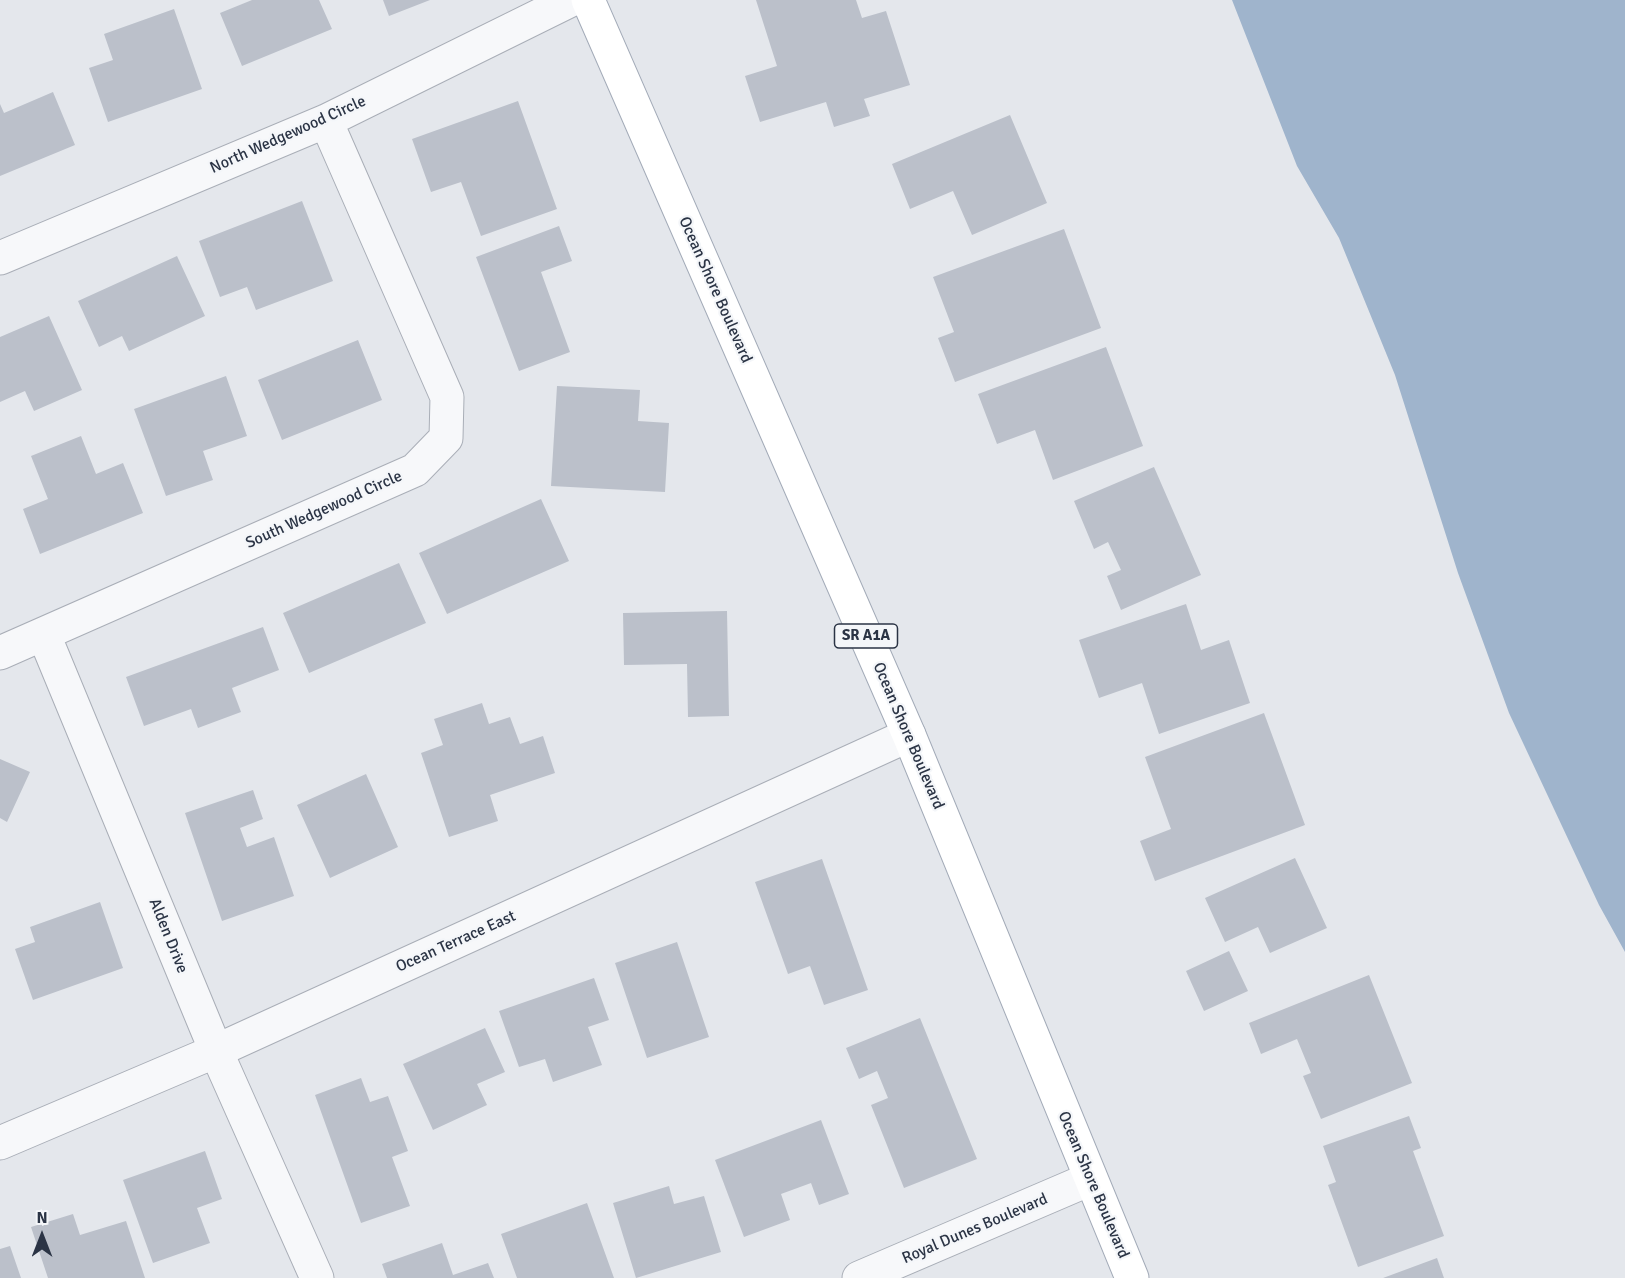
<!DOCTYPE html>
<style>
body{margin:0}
#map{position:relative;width:1625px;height:1278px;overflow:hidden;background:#e4e7ec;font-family:Signika,sans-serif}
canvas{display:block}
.north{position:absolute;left:12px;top:1206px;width:60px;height:60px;-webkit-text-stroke:4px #f4f6f9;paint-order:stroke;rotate:0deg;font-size:16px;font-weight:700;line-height:24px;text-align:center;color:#2b3445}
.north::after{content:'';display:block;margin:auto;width:21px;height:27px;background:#2b3445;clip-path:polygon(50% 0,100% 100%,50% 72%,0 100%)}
</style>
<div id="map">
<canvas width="1625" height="1278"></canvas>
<div class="north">N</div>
</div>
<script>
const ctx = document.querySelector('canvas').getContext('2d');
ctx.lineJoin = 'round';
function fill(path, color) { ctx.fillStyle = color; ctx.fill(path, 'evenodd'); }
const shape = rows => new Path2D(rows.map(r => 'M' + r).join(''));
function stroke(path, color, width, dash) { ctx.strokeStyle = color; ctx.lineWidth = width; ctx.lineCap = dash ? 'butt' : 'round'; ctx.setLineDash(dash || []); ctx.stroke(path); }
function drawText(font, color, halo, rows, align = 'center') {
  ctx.font = font + ' Signika,sans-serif'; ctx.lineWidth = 4.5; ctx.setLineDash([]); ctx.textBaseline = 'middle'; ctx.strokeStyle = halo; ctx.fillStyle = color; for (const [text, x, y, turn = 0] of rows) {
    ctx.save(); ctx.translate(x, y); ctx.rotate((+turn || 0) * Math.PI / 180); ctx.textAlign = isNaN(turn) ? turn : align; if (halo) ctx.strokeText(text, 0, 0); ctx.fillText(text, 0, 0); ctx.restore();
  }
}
fill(shape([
 [1232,0,1625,0,1625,952,1599,905,1509,713,1458,573,1395,375,1339,238,1297,166]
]), '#9fb4cc');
fill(shape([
 [252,0,319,0,332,29,242,66,220,13],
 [383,0,430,0,389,16],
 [756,0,856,0,862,18,886,11,910,85,864,99,870,116,834,127,826,102,760,122,745,76,777,66],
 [174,9,202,89,108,122,89,68,113,60,104,34],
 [53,92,75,145,0,176,0,104,4,113],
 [518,101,557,209,481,236,461,182,431,192,412,139],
 [1010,115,1047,203,972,235,953,191,910,209,892,164],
 [302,201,333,281,256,310,247,287,220,297,199,241],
 [559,226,572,261,541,272,570,352,519,371,476,257],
 [1064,229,1101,328,955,382,938,338,954,332,933,277],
 [177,256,205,316,129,351,122,336,99,347,78,301],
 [49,316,82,390,34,411,25,391,0,402,0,337],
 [358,340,382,400,282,440,258,380],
 [1106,347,1143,446,1053,480,1035,430,997,444,978,394],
 [226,376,247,436,203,451,213,480,166,496,134,409],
 [557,386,640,390,638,421,669,423,665,492,551,486],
 [81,436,96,474,123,463,143,513,40,554,23,509,48,499,31,456],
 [1154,467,1201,575,1121,610,1107,576,1121,570,1108,542,1094,549,1074,501],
 [541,499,569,561,447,614,419,553],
 [399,563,426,623,309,673,283,613],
 [1186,604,1201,650,1229,640,1250,703,1159,734,1142,683,1099,698,1079,640],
 [727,611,729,716,688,717,687,664,624,665,623,613],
 [263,627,279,670,232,688,241,712,198,728,191,709,144,726,126,677],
 [482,703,489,724,510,717,520,744,543,736,555,773,490,795,498,821,449,837,421,753,443,745,434,719],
 [1264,713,1305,825,1155,881,1140,841,1171,829,1145,757],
 [0,759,30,772,7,822,0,818],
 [366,774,398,847,330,878,297,805],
 [253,790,263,819,240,828,247,847,274,837,294,896,222,921,185,813],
 [1295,858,1327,928,1270,953,1258,927,1225,942,1205,898],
 [822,859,868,990,824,1005,810,966,788,974,755,882],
 [100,902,123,968,33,1000,15,949,35,942,30,927],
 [677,942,709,1037,647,1058,615,963],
 [1229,951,1248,991,1204,1011,1186,971],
 [1369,975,1412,1083,1321,1119,1303,1076,1311,1073,1297,1039,1261,1054,1249,1023],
 [594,978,609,1020,588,1027,602,1065,553,1082,545,1059,519,1067,499,1011],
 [920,1018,977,1159,904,1188,871,1105,888,1098,877,1071,859,1079,846,1048],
 [485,1028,505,1072,477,1084,487,1105,433,1130,403,1064],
 [361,1078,370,1102,388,1096,408,1151,392,1157,410,1206,361,1223,315,1095],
 [1409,1116,1421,1148,1413,1151,1444,1236,1358,1267,1328,1185,1336,1182,1323,1146],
 [821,1120,849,1194,819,1205,811,1183,781,1194,790,1220,744,1237,715,1160],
 [205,1151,222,1199,197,1208,210,1243,153,1263,123,1180],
 [669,1186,674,1204,704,1196,721,1252,636,1278,613,1203],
 [587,1203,614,1278,517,1278,501,1234],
 [73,1214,80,1235,126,1221,145,1278,48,1278,31,1227],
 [442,1243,453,1275,488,1263,494,1278,387,1278,382,1264],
 [10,1246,21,1278,0,1278,0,1249],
 [1437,1258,1444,1278,1383,1278]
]), '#bbc0ca');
const street = shape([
 [0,258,326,121,571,0],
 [44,635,216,1051,317,1278],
 [0,653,415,470,446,438,447,397,326,121],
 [0,1143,216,1051,909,735],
 [859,1278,1090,1179]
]);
const primary = shape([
 [588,0,909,735,1132,1278]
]);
stroke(street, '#a9aeb7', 35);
stroke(primary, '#a3abb8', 35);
stroke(street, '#f7f8fa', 33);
stroke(primary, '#fff', 33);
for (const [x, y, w] of [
 [866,636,63]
]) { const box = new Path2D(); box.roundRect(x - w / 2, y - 12, w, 24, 4.5); ctx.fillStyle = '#f4f6f9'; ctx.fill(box); stroke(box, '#2b3445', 1.5); }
drawText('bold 15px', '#2b3445', null, [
 ["SR A1A",866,636]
]);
drawText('16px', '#2b3445', '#f4f6f9', [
 ["North Wedgewood Circle",288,135,-24],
 ["Ocean Shore Boulevard",715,290,66],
 ["South Wedgewood Circle",324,510,-24],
 ["Ocean Shore Boulevard",908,736,67],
 ["Alden Drive",168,936,68],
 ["Ocean Terrace East",456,942,-24],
 ["Ocean Shore Boulevard",1093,1185,67],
 ["Royal Dunes Boulevard",975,1229,-23]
]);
</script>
